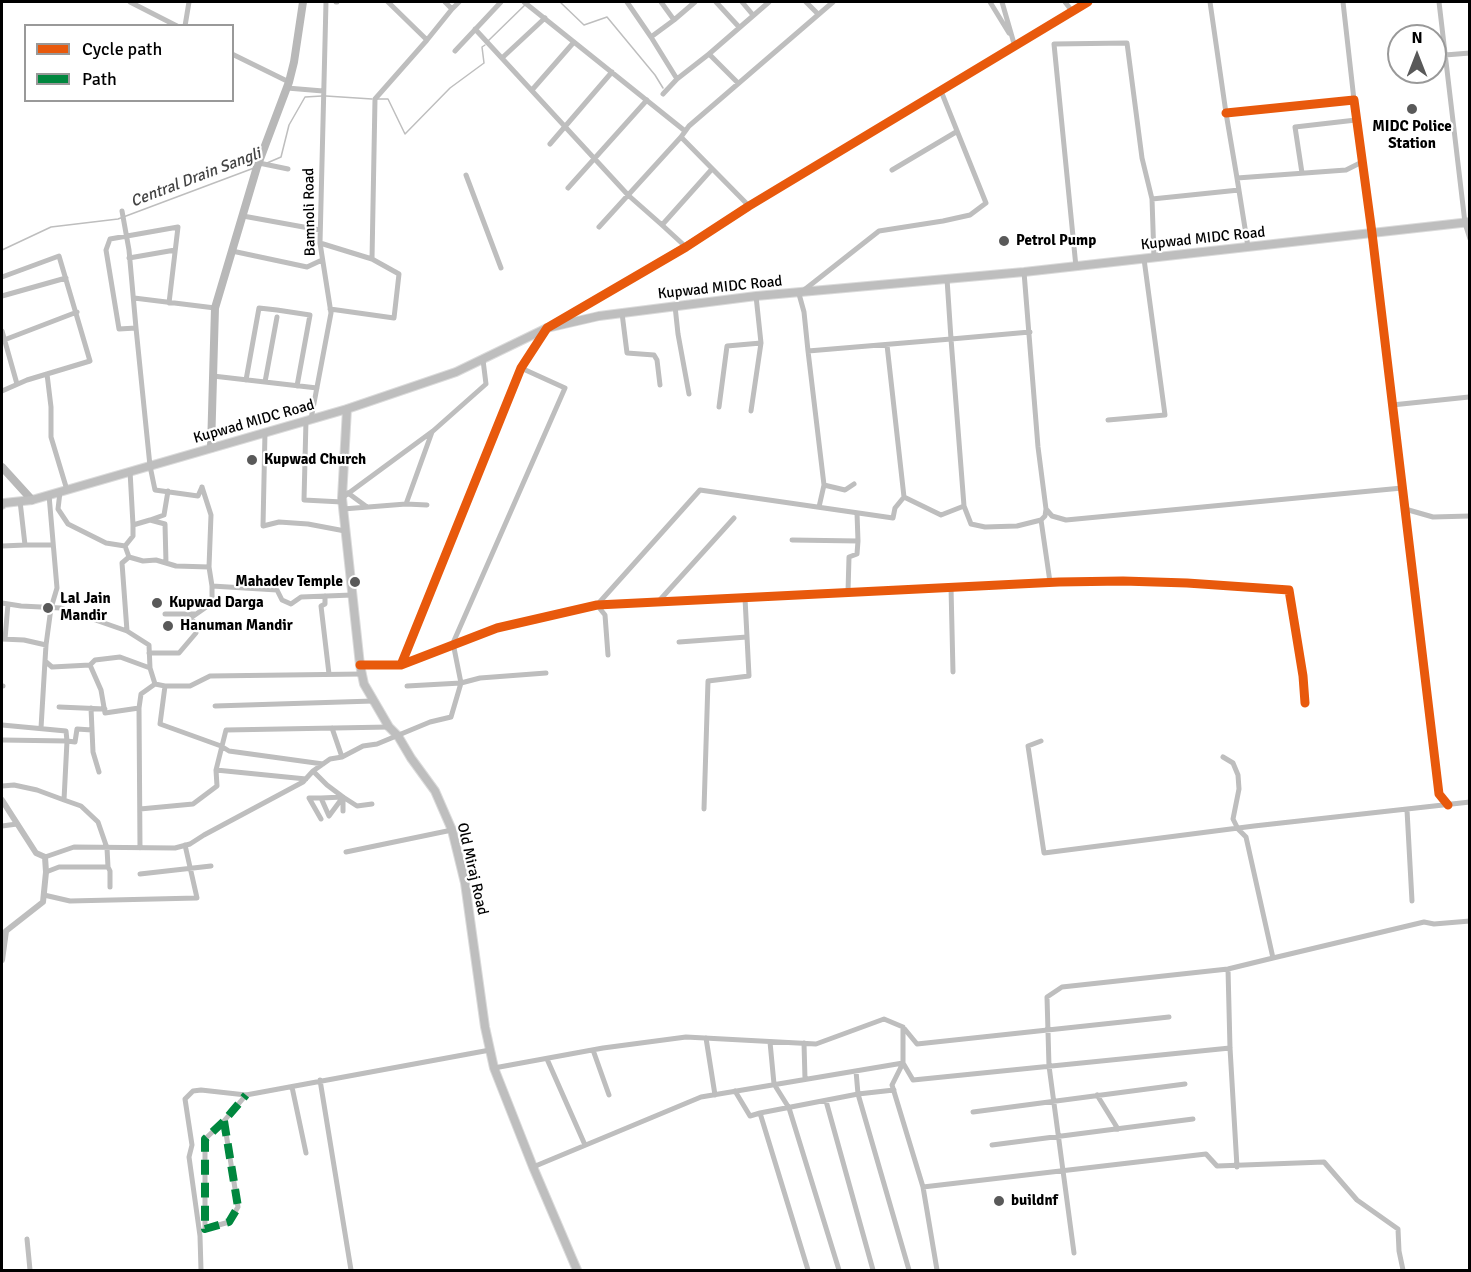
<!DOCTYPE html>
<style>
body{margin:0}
#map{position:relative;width:1471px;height:1272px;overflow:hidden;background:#fff;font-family:Signika,sans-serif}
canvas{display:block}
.frame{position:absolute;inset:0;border:3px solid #000;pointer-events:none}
.legend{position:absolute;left:24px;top:24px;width:210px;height:78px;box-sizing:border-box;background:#fff;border:2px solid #999;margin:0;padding:8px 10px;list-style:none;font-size:18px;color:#000}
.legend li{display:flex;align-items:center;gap:12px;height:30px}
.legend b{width:30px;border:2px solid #999}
.north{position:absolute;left:1387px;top:24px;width:60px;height:60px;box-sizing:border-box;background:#fff;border:2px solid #999;border-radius:50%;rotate:0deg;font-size:16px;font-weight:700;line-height:24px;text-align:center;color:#000}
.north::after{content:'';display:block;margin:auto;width:21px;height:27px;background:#595959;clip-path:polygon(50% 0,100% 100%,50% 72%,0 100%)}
</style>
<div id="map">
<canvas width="1471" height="1272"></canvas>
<div class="frame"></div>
<ul class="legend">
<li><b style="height:8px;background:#e8590c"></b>Cycle path</li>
<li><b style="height:8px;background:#00873e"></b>Path</li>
</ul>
<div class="north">N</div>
</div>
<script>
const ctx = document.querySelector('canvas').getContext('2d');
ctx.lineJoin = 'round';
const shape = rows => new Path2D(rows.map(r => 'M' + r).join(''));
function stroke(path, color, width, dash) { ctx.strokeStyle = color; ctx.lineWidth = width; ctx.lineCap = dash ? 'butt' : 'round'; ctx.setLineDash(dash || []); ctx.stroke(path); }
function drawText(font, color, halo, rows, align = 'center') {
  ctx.font = font + ' Signika,sans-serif'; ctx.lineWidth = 4.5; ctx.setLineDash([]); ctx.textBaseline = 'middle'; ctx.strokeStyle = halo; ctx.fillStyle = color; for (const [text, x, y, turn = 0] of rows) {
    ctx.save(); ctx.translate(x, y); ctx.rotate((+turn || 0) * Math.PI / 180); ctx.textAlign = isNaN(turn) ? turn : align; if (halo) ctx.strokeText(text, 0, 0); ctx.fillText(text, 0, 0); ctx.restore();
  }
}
stroke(shape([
 [560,2,584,25,607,17,655,75,663,88],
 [488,41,528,2],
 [326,96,372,99],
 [377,99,388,99,405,134,450,88,484,63,482,47,485,45],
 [267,163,281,157,289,125,305,97,322,96],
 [2,250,51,227,118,219,254,168]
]), '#bebebe', 1.5);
const primary = shape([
 [347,409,342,498,360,665,364,684,389,727,398,736,411,758,435,791,452,830,465,883,485,1027,494,1068,533,1167,577,1270],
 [2,505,4,503,32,500,347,409,456,372,547,328,599,316,756,296,1024,272,1470,222]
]);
stroke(primary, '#dbdbdb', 10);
stroke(shape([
 [130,2,177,26],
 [336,2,337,2],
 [388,2,427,40],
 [524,2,685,131],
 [627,2,651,37],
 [661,2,674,20,695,2],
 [716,2,739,27],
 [742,2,753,15],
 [806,2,818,14],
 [990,2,1009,33],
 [1002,2,1015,47],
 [1065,2,1072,11],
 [1210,2,1226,113,1237,178],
 [1343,2,1354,100],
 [1439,2,1465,223,1470,239],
 [452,9,459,2],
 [185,26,189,2],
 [475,29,628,195,662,225],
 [455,51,501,2],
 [232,54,289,82],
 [1445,55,1470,53],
 [502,58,545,18],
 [677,79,709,54],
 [738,83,709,54,769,2],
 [287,88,323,91],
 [532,90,574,42],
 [941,91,986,203,970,215,943,221,879,231,799,294,804,312,808,351,951,339,947,279],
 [663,94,677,79,651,37,674,20],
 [1226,113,1354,100,1372,233,1439,794,1448,805],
 [550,144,612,72],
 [259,163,288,169],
 [892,170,956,132],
 [1302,173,1295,127,1356,120],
 [466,175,501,268],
 [568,188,647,100],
 [749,206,681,137,689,126,833,2],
 [122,211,129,250,136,328],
 [243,216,320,230],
 [599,227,681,137],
 [320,243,372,259,375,99,427,40,452,9,445,2],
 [686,247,662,225,712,169],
 [1248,247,1237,178,1346,170,1362,162],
 [232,251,307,267,322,260],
 [129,258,175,250],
 [1154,258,1152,199,1239,190],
 [1076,267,1054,44,1127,43,1142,158,1152,199],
 [1024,272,1038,447,1046,509,1052,516,1066,520,1402,488],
 [2,277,59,256,90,361,27,380,2,391],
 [2,296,66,278],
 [756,296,761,343],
 [134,298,215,308],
 [169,303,178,227,110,239,106,250,119,329,136,328,150,466,155,490,198,496,202,487],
 [675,306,678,334,689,394],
 [330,309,394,318,399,274,372,259],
 [622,313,627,353,654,355,657,360,660,385],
 [555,324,1088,2],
 [2,331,17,384],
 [1030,332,951,339,964,506,971,524,985,527,1017,526,1041,520,1045,516,1046,509],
 [4,340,77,312],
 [887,345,904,497,941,515,964,506],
 [808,351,824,485,845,490,854,484],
 [521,368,565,388,453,643,461,683,480,678,546,673],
 [47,374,51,407,51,437,67,490],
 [213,376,317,388],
 [246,380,259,308,277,310,310,315,297,386],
 [265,382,277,317],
 [1392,405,1469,397],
 [719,407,727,346,761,343,751,411],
 [311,419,331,313,320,243,326,2],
 [306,420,304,500,342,502],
 [1108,420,1165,415,1144,259],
 [265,432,263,526,279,522,308,524,345,531],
 [130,471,133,525,150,520],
 [60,492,58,509,68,524,106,543,125,546],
 [348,493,367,507],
 [342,498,433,431,486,384,483,360],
 [406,504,427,505],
 [819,507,824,485],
 [343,509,406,504,432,432],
 [1405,509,1433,517,1470,516],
 [1041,520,1050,582],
 [792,540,858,541,857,513],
 [25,545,53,545],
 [2,546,25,545,20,501],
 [125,546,129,557,143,561,156,560,176,566,209,567,211,515,202,487],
 [125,546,133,536,133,525],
 [166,563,165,524,150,520,164,515,168,491],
 [209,567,212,586],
 [951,587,953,672],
 [848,592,849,557,857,554,858,541],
 [325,596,325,604,321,606,329,674],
 [658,602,734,518],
 [2,603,21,606,61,608,127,631,122,563,129,557],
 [597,605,700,490,893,518,895,508,904,497],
 [597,605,605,615,608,655],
 [165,614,196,614],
 [127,631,149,645,150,668],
 [2,639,24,640,46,645,45,661,52,667,90,665,95,660,120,657,150,668,155,684,165,686,190,686,210,676,362,674],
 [5,639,8,604],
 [679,642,747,637],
 [46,645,51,608,57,588,49,495],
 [149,653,179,653,196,633,192,617,212,603,212,586,277,590,282,600,291,604,301,597,352,595],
 [90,665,101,690,105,713,139,708,141,694,155,684],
 [360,665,401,665,497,628,597,605,1059,582,1123,581,1187,583,1289,590,1303,676,1305,703],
 [401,665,521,368,547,328],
 [2,686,3,686],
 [165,686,160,724,221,746,229,751,323,764],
 [215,706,373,701],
 [59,707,105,709],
 [91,708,93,752,99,772],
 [139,708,140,848],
 [2,725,66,731,67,741,75,742,77,729,92,730],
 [41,728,45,661],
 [332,728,342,757],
 [2,740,67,741,64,800],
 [1041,741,1028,746,1044,853,1254,826,1470,802],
 [216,770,226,730,389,727],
 [313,771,327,785,343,797,329,816,321,798,309,798,321,819],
 [2,786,14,785,37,790,64,800,81,806,98,822,107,848,108,867,59,867,46,872],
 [321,798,343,797],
 [140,809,193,804,217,786,216,770,306,779],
 [704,809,708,681,749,676,745,598],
 [1407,810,1412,901],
 [343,811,343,797,357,806,372,804],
 [2,826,17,824],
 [346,852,452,830],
 [45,857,74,847,175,848,190,844,204,835,303,782,313,771,330,759,342,757,363,746,377,744,430,722,451,717,461,683,407,686],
 [108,867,110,871,110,887],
 [140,874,211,866],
 [44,895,70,901,197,898,185,845],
 [1273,958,1424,922,1434,924,1470,921],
 [1228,969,1230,1048,1237,1167],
 [903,1027,903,1063,892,1085,923,1187,1206,1154,1217,1166,1324,1162,1357,1200,1398,1229,1399,1251,1403,1270],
 [706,1038,715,1095],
 [770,1042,774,1084,789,1108,839,1270],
 [804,1043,805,1079],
 [593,1050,609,1095],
 [547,1059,585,1145],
 [494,1068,603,1048,686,1037,816,1044,884,1019,903,1027,917,1044,1169,1017],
 [856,1071,858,1094,894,1090],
 [320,1080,351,1270],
 [292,1087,306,1153],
 [735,1091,750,1116,760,1113,808,1270],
 [1097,1095,1118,1129],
 [826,1101,873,1270],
 [973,1112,1185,1084],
 [760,1113,858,1094,909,1270],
 [224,1121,238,1207,229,1222,205,1229,205,1139,224,1121,246,1095],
 [992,1145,1193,1119],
 [533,1167,701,1097,903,1063,913,1080,1230,1048],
 [923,1187,937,1270],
 [27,1239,30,1270],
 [1074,1253,1049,1066,1047,997,1062,987,1228,969,1273,958,1246,837,1238,829,1233,819,1239,789,1238,775,1233,763,1223,757],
 [201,1270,200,1236,189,1157,192,1145,185,1099,193,1091,201,1090,246,1095,490,1050]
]), '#bebebe', 5);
stroke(shape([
 [2,800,36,853,45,857,46,872,43,902,6,931,2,960]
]), '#bebebe', 6);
stroke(shape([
 [211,448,215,308,257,167,289,82,294,62,303,2],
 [2,467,32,500]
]), '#b8b8b8', 8);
stroke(primary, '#bebebe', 8);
stroke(shape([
 [224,1121,238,1207,229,1222,205,1229,205,1139,224,1121,246,1095]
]), '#00873e', 8, [15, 8]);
stroke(shape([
 [1226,113,1354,100,1372,233,1439,794,1448,805],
 [360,665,401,665,497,628,597,605,1059,582,1123,581,1187,583,1289,590,1303,676,1305,703],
 [401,665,521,368,547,328,686,247,749,206,1088,2]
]), '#e8590c', 9);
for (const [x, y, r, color] of [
 [1412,109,6,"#595959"],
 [1004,241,6,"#595959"],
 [252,460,6,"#595959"],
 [355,582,6,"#595959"],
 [157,603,6,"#595959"],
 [48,608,6,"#595959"],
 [168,626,6,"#595959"],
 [999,1201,6,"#595959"]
]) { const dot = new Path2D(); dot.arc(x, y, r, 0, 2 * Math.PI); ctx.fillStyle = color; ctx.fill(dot); stroke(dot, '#fff', 2); }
drawText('bold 15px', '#000', '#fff', [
 ["MIDC Police",1412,127,"center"],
 ["Station",1412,144,"center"],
 ["Petrol Pump",1016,241],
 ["Kupwad Church",264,460],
 ["Mahadev Temple",343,582,"right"],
 ["Lal Jain",60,599],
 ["Mandir",60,616],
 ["Kupwad Darga",169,603],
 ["Hanuman Mandir",180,626],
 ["buildnf",1011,1201]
], 'left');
drawText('15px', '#000', '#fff', [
 ["Bamnoli Road",310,212,-91],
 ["Kupwad MIDC Road",1203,239,-6],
 ["Kupwad MIDC Road",720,288,-6],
 ["Kupwad MIDC Road",254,422,-16],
 ["Old Miraj Road",472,869,77]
]);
drawText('italic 16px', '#434343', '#fff', [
 ["Central Drain Sangli",196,178,-21]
]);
</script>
